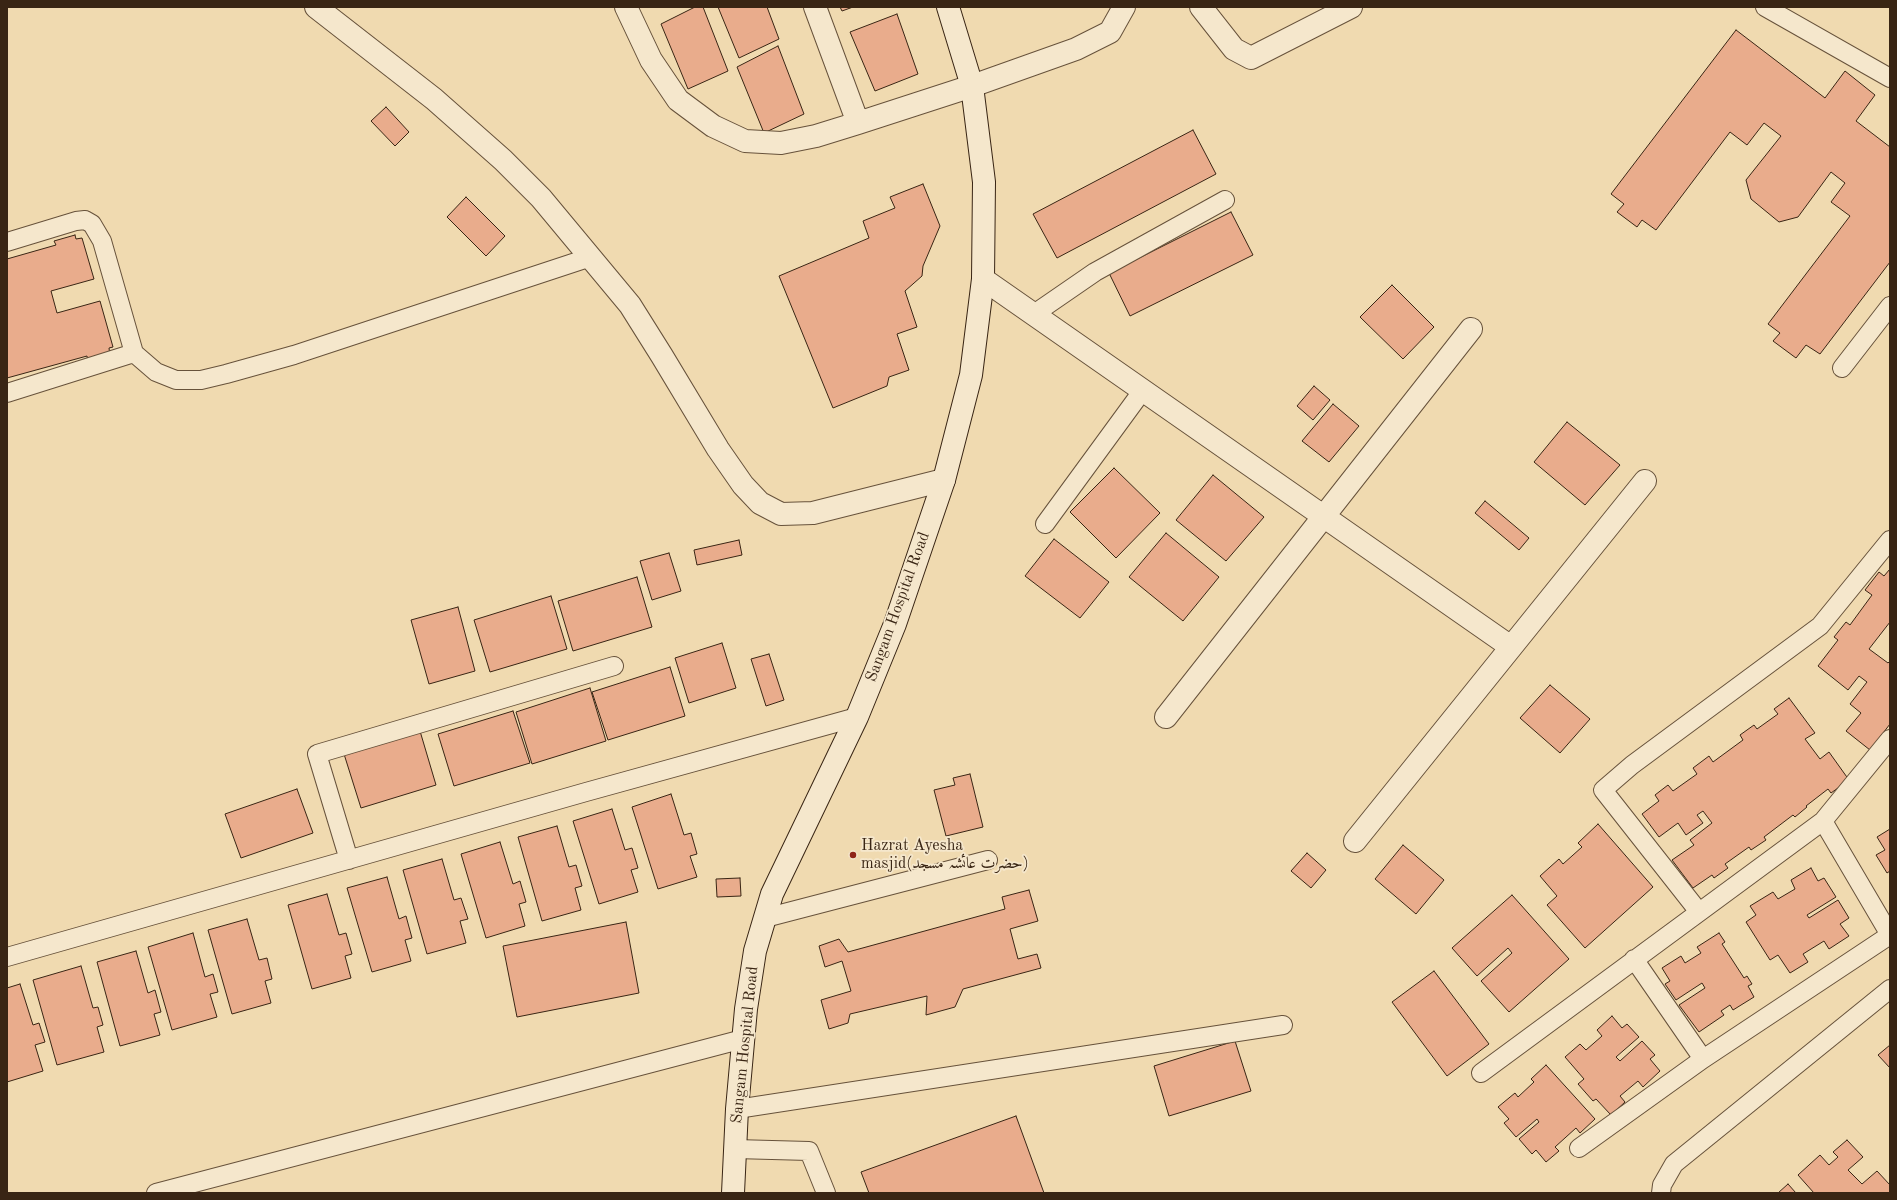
<!DOCTYPE html>
<meta charset="utf-8">
<style>
body{margin:0}
#map{position:relative;width:1897px;height:1200px;overflow:hidden;background:#f0dab0;font-family:"Old Standard TT",serif}
canvas{display:block}
.frame{position:absolute;inset:0;border:8px solid #392514;pointer-events:none}
</style>
<div id="map">
<canvas width="1897" height="1200"></canvas>
<div class="frame"></div>
</div>
<script>
const ctx = document.querySelector('canvas').getContext('2d');
ctx.lineJoin = 'round';
function fill(path, color) { ctx.fillStyle = color; ctx.fill(path, 'evenodd'); }
const shape = rows => new Path2D(rows.map(r => 'M' + r).join(''));
function stroke(path, color, width, dash) { ctx.strokeStyle = color; ctx.lineWidth = width; ctx.lineCap = dash ? 'butt' : 'round'; ctx.setLineDash(dash || []); ctx.stroke(path); }
function drawText(font, color, halo, rows, align = 'center') {
  ctx.font = font + ' "Old Standard TT",Amiri,serif'; ctx.lineWidth = 3.5; ctx.setLineDash([]); ctx.textBaseline = 'middle'; ctx.strokeStyle = halo; ctx.fillStyle = color; for (const [text, x, y, turn = 0] of rows) {
    ctx.save(); ctx.translate(x, y); ctx.rotate((+turn || 0) * Math.PI / 180); ctx.textAlign = isNaN(turn) ? turn : align; if (halo) ctx.strokeText(text, 0, 0); ctx.fillText(text, 0, 0); ctx.restore();
  }
}
const building = shape([
 [695,7,703,7,728,71,688,89,661,24,695,7],
 [718,7,767,7,779,39,739,58,718,7],
 [840,7,853,7,842,11,840,7],
 [897,14,918,74,875,91,850,32,897,14],
 [1736,30,1825,98,1845,71,1875,95,1856,121,1890,147,1890,262,1820,354,1806,345,1796,358,1773,341,1780,333,1768,324,1850,216,1831,202,1845,183,1831,172,1798,217,1779,222,1751,199,1746,180,1781,136,1764,123,1747,145,1730,132,1656,230,1642,220,1637,227,1617,212,1624,204,1611,194,1736,30],
 [778,46,804,114,764,133,737,67,778,46],
 [386,107,409,132,395,146,371,121,386,107],
 [1193,130,1216,174,1057,258,1033,214,1193,130],
 [923,184,940,226,923,266,922,276,905,291,917,327,897,334,909,370,889,377,887,386,833,408,779,276,869,238,863,221,895,208,890,197,923,184],
 [466,197,505,236,486,256,447,217,466,197],
 [1231,212,1253,255,1130,316,1109,273,1231,212],
 [75,235,76,239,82,238,94,279,51,291,57,313,100,301,113,347,109,348,110,356,88,363,87,356,7,378,7,259,56,245,54,241,75,235],
 [1392,285,1434,327,1403,359,1360,317,1392,285],
 [1314,386,1330,400,1313,420,1297,406,1314,386],
 [1333,404,1359,426,1329,462,1302,441,1333,404],
 [1567,422,1620,465,1585,505,1534,462,1567,422],
 [1114,468,1160,513,1116,558,1070,512,1114,468],
 [1213,475,1264,517,1226,561,1176,520,1213,475],
 [1485,501,1529,538,1519,550,1475,513,1485,501],
 [1166,533,1219,577,1183,621,1129,577,1166,533],
 [1054,539,1109,582,1080,618,1025,576,1054,539],
 [739,540,742,555,697,565,694,550,739,540],
 [669,553,681,591,652,600,640,561,669,553],
 [1890,569,1890,622,1869,649,1888,663,1890,661,1890,724,1870,750,1846,731,1861,713,1850,704,1867,682,1859,676,1848,690,1818,666,1838,640,1834,637,1846,622,1850,625,1872,595,1865,590,1879,572,1884,576,1890,569],
 [637,577,652,627,573,651,558,601,637,577],
 [551,596,567,649,490,672,474,620,551,596],
 [458,607,475,671,429,684,411,620,458,607],
 [722,643,736,688,689,703,675,658,722,643],
 [769,654,784,700,766,706,751,659,769,654],
 [670,667,685,716,608,740,592,692,670,667],
 [1550,685,1590,719,1560,753,1520,718,1550,685],
 [590,688,606,741,532,764,516,712,590,688],
 [1789,698,1815,733,1805,739,1820,759,1829,752,1849,780,1831,793,1828,789,1806,806,1807,807,1795,817,1793,815,1764,837,1766,840,1751,850,1749,847,1725,864,1728,868,1714,878,1712,875,1693,888,1672,860,1694,845,1690,840,1712,823,1703,811,1697,815,1703,823,1686,835,1678,823,1659,837,1642,814,1659,801,1655,795,1668,785,1673,791,1697,774,1693,768,1709,756,1713,762,1743,740,1740,735,1754,725,1757,729,1778,714,1774,709,1789,698],
 [513,711,530,763,454,786,438,734,513,711],
 [420,731,436,785,361,808,344,754,420,731],
 [970,774,983,827,946,836,934,790,955,785,953,778,970,774],
 [297,789,313,833,241,858,225,814,297,789],
 [671,794,684,835,691,833,697,854,690,856,697,877,658,889,632,807,671,794],
 [612,809,625,850,632,848,638,868,631,870,638,892,599,904,573,821,612,809],
 [1598,824,1653,887,1585,948,1547,905,1557,896,1540,876,1559,859,1563,864,1582,847,1578,843,1598,824],
 [557,826,569,867,576,865,582,886,575,888,581,910,542,921,518,837,557,826],
 [1890,829,1890,871,1887,873,1876,855,1885,850,1877,837,1890,829],
 [500,842,513,884,520,881,526,902,519,904,525,926,486,938,461,854,500,842],
 [1403,845,1444,880,1416,914,1375,879,1403,845],
 [1307,853,1326,870,1311,888,1291,871,1307,853],
 [442,859,454,900,461,898,468,919,460,921,466,943,427,954,403,870,442,859],
 [1811,868,1818,881,1824,878,1836,897,1807,915,1809,918,1838,900,1849,918,1840,924,1849,936,1829,949,1824,941,1803,954,1808,962,1790,973,1778,955,1770,960,1746,922,1756,915,1750,906,1773,892,1778,899,1795,889,1791,880,1811,868],
 [387,877,399,919,406,916,412,938,405,940,411,961,372,972,347,888,387,877],
 [740,878,741,896,717,897,716,879,740,878],
 [1029,890,1038,921,1010,929,1018,959,1037,954,1041,968,963,989,955,1007,926,1015,927,996,850,1014,848,1023,829,1029,821,1000,851,991,842,961,825,967,819,946,839,939,848,952,1005,909,1002,897,1029,890],
 [327,894,339,935,346,933,352,954,345,956,351,978,312,989,288,905,327,894],
 [1512,895,1569,959,1509,1012,1481,981,1512,953,1508,948,1477,976,1452,948,1512,895],
 [247,919,259,960,267,958,272,979,265,981,271,1003,232,1014,208,930,247,919],
 [626,922,639,993,517,1017,503,946,626,922],
 [193,933,205,977,213,974,218,992,210,994,217,1017,172,1030,148,947,193,933],
 [1719,933,1725,942,1722,944,1744,978,1747,976,1752,984,1748,986,1754,997,1733,1010,1730,1005,1721,1011,1724,1015,1699,1032,1679,1005,1705,988,1702,983,1676,1000,1665,984,1670,981,1662,968,1681,956,1685,963,1701,953,1697,947,1719,933],
 [136,951,148,993,155,990,161,1012,154,1014,160,1035,120,1046,97,962,136,951],
 [81,966,93,1008,98,1007,103,1025,97,1027,104,1052,57,1065,33,980,81,966],
 [1434,971,1489,1044,1447,1076,1392,1002,1434,971],
 [20,984,33,1025,39,1023,45,1042,35,1045,43,1071,7,1082,7,988,20,984],
 [1612,1016,1622,1028,1627,1024,1639,1037,1616,1057,1620,1061,1642,1041,1655,1055,1650,1059,1660,1071,1643,1087,1638,1081,1620,1096,1625,1102,1611,1115,1596,1099,1593,1101,1578,1084,1584,1079,1565,1057,1580,1044,1586,1050,1602,1036,1597,1030,1612,1016],
 [1235,1041,1251,1091,1169,1116,1154,1066,1235,1041],
 [1890,1045,1890,1068,1878,1055,1890,1045],
 [1546,1065,1595,1119,1580,1133,1576,1128,1555,1147,1559,1151,1546,1162,1536,1150,1532,1154,1519,1139,1539,1122,1537,1119,1516,1137,1504,1123,1509,1119,1498,1107,1515,1093,1518,1097,1534,1082,1531,1079,1546,1065],
 [1016,1116,1044,1193,869,1193,861,1172,1016,1116],
 [1847,1140,1863,1157,1848,1170,1862,1184,1877,1171,1890,1185,1890,1193,1814,1193,1798,1175,1820,1155,1829,1165,1838,1157,1833,1152,1847,1140],
 [1788,1184,1796,1193,1778,1193,1788,1184]
]);
fill(building, '#e9ac8c');
stroke(building, '#392514', 1);
const service = shape([
 [1765,7,1890,78],
 [7,242,76,221,85,220,92,224,102,241,134,353],
 [1034,314,1095,272,1225,200],
 [1842,368,1890,306],
 [7,393,134,353,156,372,176,380,201,380,226,374,294,355,591,257],
 [1045,524,1143,390],
 [1823,821,1890,739],
 [349,860,317,754,614,666],
 [1699,912,1603,790,1632,765,1820,626,1890,540],
 [765,918,988,860],
 [7,957,586,792,857,717],
 [1634,959,1703,1059],
 [1481,1073,1823,821,1890,935],
 [737,1109,1283,1025],
 [1579,1148,1703,1059,1890,935],
 [735,1149,809,1151,826,1193],
 [156,1193,743,1039],
 [1661,1193,1662,1185,1674,1164,1890,989]
]);
const minor = shape([
 [626,7,651,60,678,100,713,126,745,141,781,143,816,136,858,123,972,86,1076,49,1110,32,1124,7],
 [815,7,858,123],
 [1201,7,1234,49,1251,58,1351,7],
 [983,279,1511,647],
 [1166,717,1471,329],
 [1355,841,1645,481]
]);
const tertiary = shape([
 [316,7,434,99,503,160,541,198,630,305,662,356,718,449,743,485,760,503,781,514,813,513,944,480]
]);
const secondary = shape([
 [733,1193,737,1109,746,1009,755,951,772,894,857,717,895,624,944,480,971,375,983,279,984,182,972,86,948,7]
]);
stroke(service, '#67523b', 20);
stroke(minor, '#67523b', 24);
stroke(tertiary, '#67523b', 24);
stroke(secondary, '#392514', 24);
stroke(service, '#f5e7cc', 18);
stroke(minor, '#f5e7cc', 22);
stroke(tertiary, '#f5e7cc', 22);
stroke(secondary, '#f5e7cc', 22);
for (const [x, y, r, color] of [
 [853,855,4,"#8f2418"]
]) { const dot = new Path2D(); dot.arc(x, y, r, 0, 2 * Math.PI); ctx.fillStyle = color; ctx.fill(dot); stroke(dot, '#f5e7cc', 1.5); }
drawText('16px', '#392514', '#f5e7cc', [
 ["Sangam Hospital Road",898,607,-70],
 ["Sangam Hospital Road",745,1045,-84]
]);
drawText('16px', '#392514', '#f5e7cc', [
 ["Hazrat Ayesha",861,846],
 ["masjid(حضرت عائشہ مسجد)",861,864]
], 'left');
</script>
